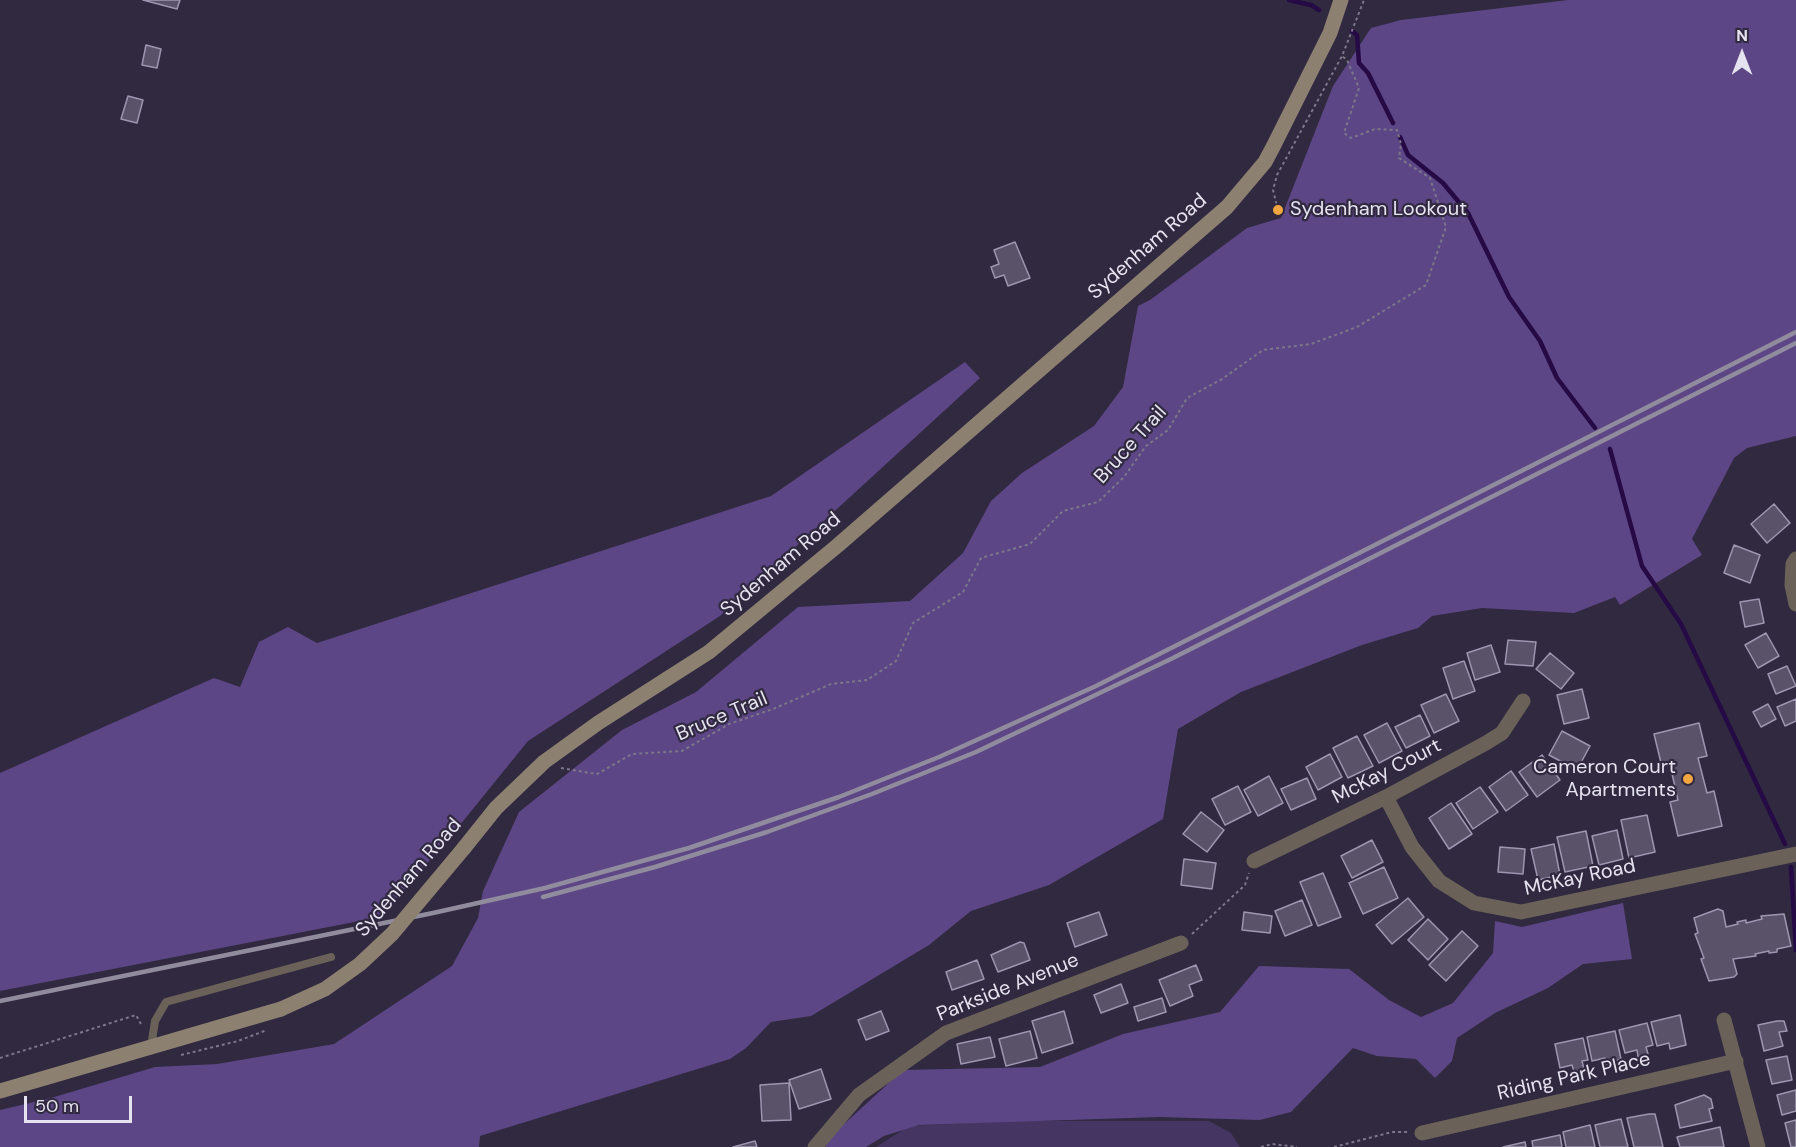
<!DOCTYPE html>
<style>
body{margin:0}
#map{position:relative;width:1796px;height:1147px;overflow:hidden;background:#30293f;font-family:"DM Sans",sans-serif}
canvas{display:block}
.north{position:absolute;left:1712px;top:24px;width:60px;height:60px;-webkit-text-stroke:4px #30293f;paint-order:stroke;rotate:0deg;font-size:16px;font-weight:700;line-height:24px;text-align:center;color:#e6e3f1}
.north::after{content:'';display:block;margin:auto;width:21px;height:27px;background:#e6e3f1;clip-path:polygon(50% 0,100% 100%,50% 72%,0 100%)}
.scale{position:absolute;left:24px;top:1096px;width:108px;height:27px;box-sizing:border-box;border:3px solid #e6e3f1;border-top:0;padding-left:8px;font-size:18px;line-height:21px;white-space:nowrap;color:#e6e3f1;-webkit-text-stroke:4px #30293f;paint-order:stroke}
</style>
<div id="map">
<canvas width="1796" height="1147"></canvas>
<div class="north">N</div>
<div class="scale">50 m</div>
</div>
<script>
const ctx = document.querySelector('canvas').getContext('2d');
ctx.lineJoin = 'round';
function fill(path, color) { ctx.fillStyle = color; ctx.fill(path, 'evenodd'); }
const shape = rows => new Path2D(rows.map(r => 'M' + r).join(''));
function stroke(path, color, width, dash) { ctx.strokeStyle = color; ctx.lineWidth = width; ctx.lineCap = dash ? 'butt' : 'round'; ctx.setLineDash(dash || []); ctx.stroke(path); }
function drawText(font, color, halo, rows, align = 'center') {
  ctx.font = font + ' "DM Sans",sans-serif'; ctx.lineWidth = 4.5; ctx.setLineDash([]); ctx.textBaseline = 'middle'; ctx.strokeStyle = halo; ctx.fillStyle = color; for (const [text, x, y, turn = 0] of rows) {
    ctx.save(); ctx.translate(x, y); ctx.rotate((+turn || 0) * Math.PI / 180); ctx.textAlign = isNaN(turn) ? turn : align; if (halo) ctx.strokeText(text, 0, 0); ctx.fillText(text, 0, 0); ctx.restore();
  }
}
fill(shape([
 [1013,1121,1209,1121,1231,1133,1240,1147,876,1147,909,1126]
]), '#443562');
fill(shape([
 [1568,0,1796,0,1796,436,1747,448,1734,458,1692,539,1702,555,1620,605,1615,597,1574,613,1482,608,1432,616,1418,628,1362,645,1241,692,1178,729,1163,819,1049,885,971,911,929,945,811,1016,771,1022,746,1048,730,1059,480,1136,479,1147,0,1147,0,1110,51,1098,155,1067,217,1064,334,1044,452,966,478,918,483,891,519,812,622,730,696,692,798,607,910,601,963,553,991,501,1022,473,1094,426,1123,387,1138,306,1150,300,1247,228,1281,218,1333,86,1371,28,1401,20],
 [965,362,980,378,720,616,528,741,451,836,380,917,0,991,0,773,214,678,240,687,259,642,288,627,317,643,771,496],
 [1623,903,1632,959,1583,964,1548,988,1495,1013,1457,1038,1452,1061,1435,1078,1416,1059,1377,1056,1353,1048,1291,1112,1260,1120,1159,1117,919,1125,884,1136,866,1147,825,1147,832,1135,903,1070,1040,1067,1123,1034,1220,1012,1259,966,1349,969,1389,1000,1421,1017,1453,1003,1493,953,1495,921,1522,927]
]), '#5d4685');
stroke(shape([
 [1289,0,1311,5,1319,10],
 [1352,31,1357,35,1359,63,1368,73,1393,123],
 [1400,137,1408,155,1443,183,1468,213,1509,297,1540,341,1557,378,1595,428],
 [1610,449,1642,566,1681,624,1785,844],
 [1791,867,1796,950]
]), '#250a46', 4.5);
const building = shape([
 [143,0,180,0,177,9,143,0],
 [146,45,161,49,157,68,142,65,146,45],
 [128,96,143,100,137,123,121,119,128,96],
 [1015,242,1030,278,1008,286,1004,275,995,278,991,267,999,264,994,250,1015,242],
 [1774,504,1790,523,1767,543,1751,524,1774,504],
 [1734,545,1760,555,1750,583,1724,573,1734,545],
 [1759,599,1764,623,1745,627,1740,602,1759,599],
 [1766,633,1779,656,1758,668,1745,645,1766,633],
 [1508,640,1536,642,1533,666,1505,664,1508,640],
 [1491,645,1500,672,1475,680,1467,653,1491,645],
 [1550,653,1574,673,1561,689,1536,669,1550,653],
 [1464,661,1475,691,1453,699,1443,668,1464,661],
 [1787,666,1796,686,1776,694,1768,674,1787,666],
 [1582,689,1589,718,1564,724,1557,695,1582,689],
 [1446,694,1459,721,1434,733,1421,705,1446,694],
 [1796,699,1796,721,1785,726,1777,707,1796,699],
 [1768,704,1776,719,1761,727,1753,712,1768,704],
 [1420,715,1430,736,1406,748,1395,727,1420,715],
 [1387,723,1402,751,1379,763,1364,735,1387,723],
 [1699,723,1707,756,1698,758,1707,793,1714,791,1722,826,1678,836,1670,802,1678,800,1670,765,1662,767,1654,734,1699,723],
 [1562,731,1590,746,1577,770,1549,755,1562,731],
 [1357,736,1373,766,1348,778,1333,748,1357,736],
 [1330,754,1342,777,1318,790,1306,767,1330,754],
 [1542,755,1560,780,1537,797,1519,772,1542,755],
 [1511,771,1528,795,1506,811,1489,787,1511,771],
 [1269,776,1283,803,1258,816,1244,790,1269,776],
 [1307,778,1316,799,1291,810,1281,789,1307,778],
 [1238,786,1251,812,1225,825,1212,799,1238,786],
 [1480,787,1498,812,1473,829,1456,803,1480,787],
 [1451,803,1472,834,1449,849,1429,818,1451,803],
 [1201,812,1224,830,1207,852,1183,834,1201,812],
 [1647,815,1655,852,1629,858,1621,820,1647,815],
 [1617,830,1623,859,1599,865,1592,836,1617,830],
 [1586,831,1593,866,1565,872,1557,837,1586,831],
 [1372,840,1383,862,1352,878,1341,856,1372,840],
 [1554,844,1560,875,1538,880,1531,849,1554,844],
 [1500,847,1525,849,1523,874,1498,872,1500,847],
 [1184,859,1216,863,1212,889,1181,885,1184,859],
 [1384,867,1398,898,1363,914,1349,883,1384,867],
 [1323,873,1341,917,1318,926,1300,882,1323,873],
 [1408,898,1424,917,1392,944,1376,925,1408,898],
 [1302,900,1312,925,1285,936,1275,911,1302,900],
 [1718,909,1723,911,1726,927,1738,924,1737,922,1746,920,1746,923,1762,919,1761,916,1784,914,1791,946,1777,949,1777,952,1769,953,1769,951,1755,954,1756,956,1733,959,1737,974,1734,977,1709,981,1701,959,1704,958,1695,934,1698,933,1694,918,1718,909],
 [1099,912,1107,935,1075,947,1067,923,1099,912],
 [1244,912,1272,916,1270,933,1242,930,1244,912],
 [1428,919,1448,939,1428,960,1408,940,1428,919],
 [1462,931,1478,946,1446,981,1429,965,1462,931],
 [1020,942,1024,943,1030,960,998,972,991,955,1020,942],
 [977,960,984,979,952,990,946,972,977,960],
 [1196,965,1202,980,1189,985,1193,996,1170,1006,1159,980,1196,965],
 [1121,984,1128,1003,1101,1013,1094,995,1121,984],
 [1162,998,1166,1012,1138,1021,1134,1007,1162,998],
 [881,1011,889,1031,866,1040,858,1020,881,1011],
 [1064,1011,1073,1043,1042,1053,1032,1021,1064,1011],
 [1680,1015,1686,1045,1670,1049,1669,1043,1657,1046,1651,1022,1680,1015],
 [1777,1021,1784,1021,1787,1031,1779,1032,1783,1046,1764,1051,1758,1025,1777,1021],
 [1647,1023,1653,1045,1646,1047,1648,1054,1638,1057,1637,1050,1625,1053,1619,1030,1647,1023],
 [1030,1031,1037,1058,1006,1066,999,1039,1030,1031],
 [1615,1031,1621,1059,1606,1064,1605,1058,1592,1061,1587,1037,1615,1031],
 [990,1037,995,1057,961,1064,957,1044,990,1037],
 [1583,1038,1588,1060,1582,1061,1584,1069,1574,1072,1572,1065,1560,1068,1555,1044,1583,1038],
 [1787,1056,1792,1080,1772,1084,1766,1060,1787,1056],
 [821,1069,831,1099,799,1109,789,1080,821,1069],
 [789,1083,791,1120,762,1121,760,1085,789,1083],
 [1796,1090,1796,1111,1782,1115,1777,1095,1796,1090],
 [1704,1095,1711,1099,1713,1108,1709,1109,1712,1121,1680,1128,1675,1105,1704,1095],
 [1649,1114,1655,1114,1663,1147,1634,1147,1627,1118,1649,1114],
 [1621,1119,1628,1147,1600,1147,1595,1125,1621,1119],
 [1796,1120,1796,1147,1791,1147,1785,1123,1796,1120],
 [1590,1125,1595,1147,1566,1147,1563,1132,1590,1125],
 [1720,1127,1724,1147,1680,1147,1677,1137,1720,1127],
 [1560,1135,1562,1147,1533,1147,1532,1141,1560,1135],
 [755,1141,757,1147,733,1147,755,1141],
 [1525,1142,1526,1147,1503,1147,1525,1142]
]);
fill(building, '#595269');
stroke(building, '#9d96b0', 1.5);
stroke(shape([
 [1278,210,1273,190,1277,175,1342,56,1364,0],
 [561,768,597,774,632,754,682,751,729,724,773,709,831,684,867,680,896,661,913,623,963,592,981,558,1030,544,1063,511,1098,502,1124,477,1146,446,1168,430,1187,398,1222,379,1263,350,1311,344,1357,327,1426,285,1446,227,1430,178,1399,158,1401,144,1397,130,1375,129,1351,138,1344,133,1359,88,1347,60,1342,56],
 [1192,934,1245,885,1249,873],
 [181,1055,238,1041,267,1030],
 [0,1058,136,1015,142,1026],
 [1261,1147,1272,1144,1297,1147],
 [1334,1147,1392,1132,1408,1132]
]), '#7c7789', 2, [3, 3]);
stroke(shape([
 [151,1047,155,1021,166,1002,331,957]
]), '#6a6259', 8);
stroke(shape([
 [1796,559,1793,564,1792,585,1796,604],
 [1386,797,1412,847,1439,881,1474,903,1521,912,1796,854],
 [1254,861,1386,797,1486,743,1502,733,1523,701],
 [1724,1020,1758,1147],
 [1422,1133,1736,1061],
 [815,1147,859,1095,946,1033,1181,943]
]), '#6a6259', 15);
stroke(shape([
 [464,848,496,808,544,762,598,723,709,652,837,546,1227,207,1265,162,1273,147,1330,33,1341,0],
 [0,1091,281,1009]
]), '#8c8071', 15);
stroke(shape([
 [543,897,655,867,767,832,872,794,976,752,1173,658,1796,343],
 [0,1001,433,913,545,888,689,848,839,797,939,757,1096,686,1796,332]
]), '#908b9d', 4.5);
stroke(shape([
 [281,1009,325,989,360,964,392,934,464,848]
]), '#8c8071', 15);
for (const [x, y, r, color] of [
 [1278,210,6,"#f1a63f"],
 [1688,779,6,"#f1a63f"]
]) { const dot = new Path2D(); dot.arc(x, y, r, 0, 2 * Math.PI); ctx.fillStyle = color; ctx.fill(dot); stroke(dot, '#30293f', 2); }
drawText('20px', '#e6e3f1', '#30293f', [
 ["Sydenham Lookout",1290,210],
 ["Cameron Court",1676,768,"right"],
 ["Apartments",1676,791,"right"]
], 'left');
drawText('20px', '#e6e3f1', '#30293f', [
 ["Sydenham Road",1148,247,-41],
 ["Bruce Trail",1131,445,-48],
 ["Sydenham Road",781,565,-40],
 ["Bruce Trail",722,717,-23],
 ["McKay Court",1387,772,-27],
 ["Sydenham Road",409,878,-49],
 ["McKay Road",1580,878,-12],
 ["Parkside Avenue",1008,988,-22],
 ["Riding Park Place",1574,1077,-13]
]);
</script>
